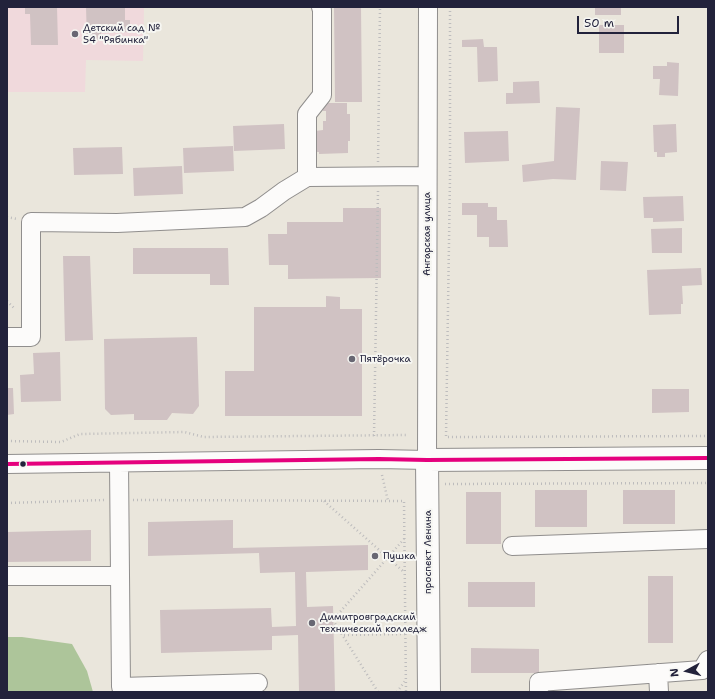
<!DOCTYPE html>
<meta charset="utf-8">
<style>
body{margin:0}
#map{position:relative;width:715px;height:699px;overflow:hidden;background:#eae6dc;font-family:"Shantell Sans",sans-serif}
canvas{display:block}
.frame{position:absolute;inset:0;border:8px solid #22223b;pointer-events:none}
.north{position:absolute;left:667px;top:651px;width:40px;height:40px;-webkit-text-stroke:3px #f6f6f2;paint-order:stroke;rotate:263deg;font-size:11px;font-weight:700;line-height:16px;text-align:center;color:#22223b}
.north::after{content:'';display:block;margin:auto;width:14px;height:18px;background:#22223b;clip-path:polygon(50% 0,100% 100%,50% 72%,0 100%)}
.scale{position:absolute;left:577px;top:16px;width:102px;height:18px;box-sizing:border-box;border:2px solid #22223b;border-top:0;padding-left:5px;font-size:12px;line-height:14px;white-space:nowrap;color:#22223b;-webkit-text-stroke:3px #f6f6f2;paint-order:stroke}
</style>
<div id="map">
<canvas width="715" height="699"></canvas>
<div class="frame"></div>
<div class="north">N</div>
<div class="scale">50 m</div>
</div>
<script>
const ctx = document.querySelector('canvas').getContext('2d');
ctx.lineJoin = 'round';
function fill(path, color) { ctx.fillStyle = color; ctx.fill(path, 'evenodd'); }
const shape = rows => new Path2D(rows.map(r => 'M' + r).join(''));
function stroke(path, color, width, dash) { ctx.strokeStyle = color; ctx.lineWidth = width; ctx.lineCap = dash ? 'butt' : 'round'; ctx.setLineDash(dash || []); ctx.stroke(path); }
function drawText(font, color, halo, rows, align = 'center') {
  ctx.font = font + ' "Shantell Sans",sans-serif'; ctx.lineWidth = 4; ctx.setLineDash([]); ctx.textBaseline = 'middle'; ctx.strokeStyle = halo; ctx.fillStyle = color; for (const [text, x, y, turn = 0] of rows) {
    ctx.save(); ctx.translate(x, y); ctx.rotate((+turn || 0) * Math.PI / 180); ctx.textAlign = isNaN(turn) ? turn : align; if (halo) ctx.strokeText(text, 0, 0); ctx.fillText(text, 0, 0); ctx.restore();
  }
}
fill(shape([
 [7,7,144,7,143,61,86,60,85,92,7,92]
]), '#f0d9dc');
fill(shape([
 [7,637,22,637,72,644,87,671,93,692,7,692]
]), '#adc59a');
fill(shape([
 [25,7,57,7,58,45,31,45,30,14,25,14],
 [86,7,125,7,125,20,130,20,130,32,101,33,101,40,87,40],
 [334,7,361,7,362,102,335,102],
 [595,7,621,7,621,15,595,15],
 [599,25,624,25,624,53,599,53],
 [483,39,484,47,497,47,498,81,478,82,477,47,462,47,462,40],
 [667,62,679,63,678,96,659,95,660,79,653,79,653,66,667,66],
 [539,81,540,103,506,104,506,93,513,93,513,82],
 [323,103,347,103,347,114,350,114,350,141,348,141,348,153,319,154,319,152,311,152,315,131,323,130,323,121,326,121,326,111,323,111],
 [556,107,580,108,576,180,553,179,523,182,522,165,554,161],
 [284,124,285,149,234,151,233,126],
 [676,124,677,152,665,153,665,157,657,157,657,152,654,152,653,125],
 [508,131,509,161,465,163,464,132],
 [233,146,234,171,184,173,183,148],
 [122,147,123,174,74,175,73,148],
 [601,161,628,162,626,191,600,190],
 [182,166,183,194,134,196,133,168],
 [683,196,684,221,653,222,653,218,644,218,643,197],
 [462,203,488,203,488,207,497,207,497,220,507,220,508,247,489,247,489,237,477,237,477,215,462,215],
 [343,208,381,208,381,278,288,279,288,265,269,265,268,234,287,234,287,222,343,222],
 [682,228,682,253,652,253,651,229],
 [133,248,228,248,229,285,210,285,210,274,133,274],
 [63,256,90,256,93,340,65,341],
 [701,268,702,285,682,286,683,304,681,304,681,314,649,315,647,270],
 [326,296,340,297,340,309,362,309,362,416,225,416,225,371,254,371,254,307,326,307],
 [197,337,199,406,193,414,172,413,167,420,134,420,134,414,111,415,105,409,104,339],
 [60,352,61,401,21,402,20,375,34,374,33,353],
 [7,388,13,388,14,414,7,415],
 [652,389,689,389,689,412,652,413],
 [535,490,587,490,587,527,535,527],
 [623,490,675,490,675,524,623,524],
 [466,492,501,492,501,544,466,544],
 [233,520,233,548,368,545,368,570,306,572,307,607,333,606,335,692,299,692,298,635,272,636,272,650,161,653,160,610,271,608,272,627,296,626,295,572,260,573,259,553,148,556,148,522],
 [91,530,91,561,7,562,7,532],
 [648,576,673,576,673,643,648,643],
 [468,582,535,582,535,607,468,607],
 [471,648,539,649,539,673,471,673]
]), '#d0c2c3');
const minor = shape([
 [321,7,322,10,322,95,307,114,307,177,427,176],
 [7,337,31,337,31,222,117,223,245,217,261,208,284,191,307,177],
 [119,463,121,687,258,683],
 [7,464,379,459,427,460,428,7],
 [512,546,708,539],
 [7,576,120,576],
 [658,673,659,692],
 [539,692,539,682,702,670,708,660]
]);
const major = shape([
 [429,692,427,460,708,458]
]);
stroke(minor, '#908e8d', 20);
stroke(major, '#908e8d', 24);
stroke(shape([
 [450,7,450,177,446,437,708,436],
 [378,162,380,7],
 [7,217,17,219],
 [7,301,15,309],
 [374,436,378,191],
 [7,441,61,442,80,434,184,432,204,437,406,435],
 [382,475,388,501],
 [445,484,708,483],
 [133,500,404,501,406,692],
 [324,501,404,572],
 [7,503,104,500],
 [344,635,405,634],
 [378,692,333,620,404,539],
 [397,692,405,681]
]), '#bdbcbd', 2.5, [1, 3]);
stroke(minor, '#fcfbfa', 18);
stroke(major, '#fcfbfa', 22);
stroke(shape([
 [7,464,379,459,427,460,708,458]
]), '#e5007d', 4);
for (const [x, y, r, color] of [
 [75,34,4,"#686773"],
 [352,359,4,"#686773"],
 [23,464,3.5,"#22223b"],
 [375,556,4,"#686773"],
 [312,623,4,"#686773"]
]) { const dot = new Path2D(); dot.arc(x, y, r, 0, 2 * Math.PI); ctx.fillStyle = color; ctx.fill(dot); stroke(dot, '#f6f6f2', 1.5); }
drawText('10px', '#22223b', '#f6f6f2', [
 ["Детский сад №",83,28],
 ["54 \"Рябинка\"",83,40],
 ["Пятёрочка",360,359],
 ["Пушка",383,556],
 ["Димитровградский",320,617],
 ["технический колледж",320,629]
], 'left');
drawText('10px', '#22223b', '#f6f6f2', [
 ["Ангарская улица",427,234,-90],
 ["проспект Ленина",428,552,-90]
]);
</script>
